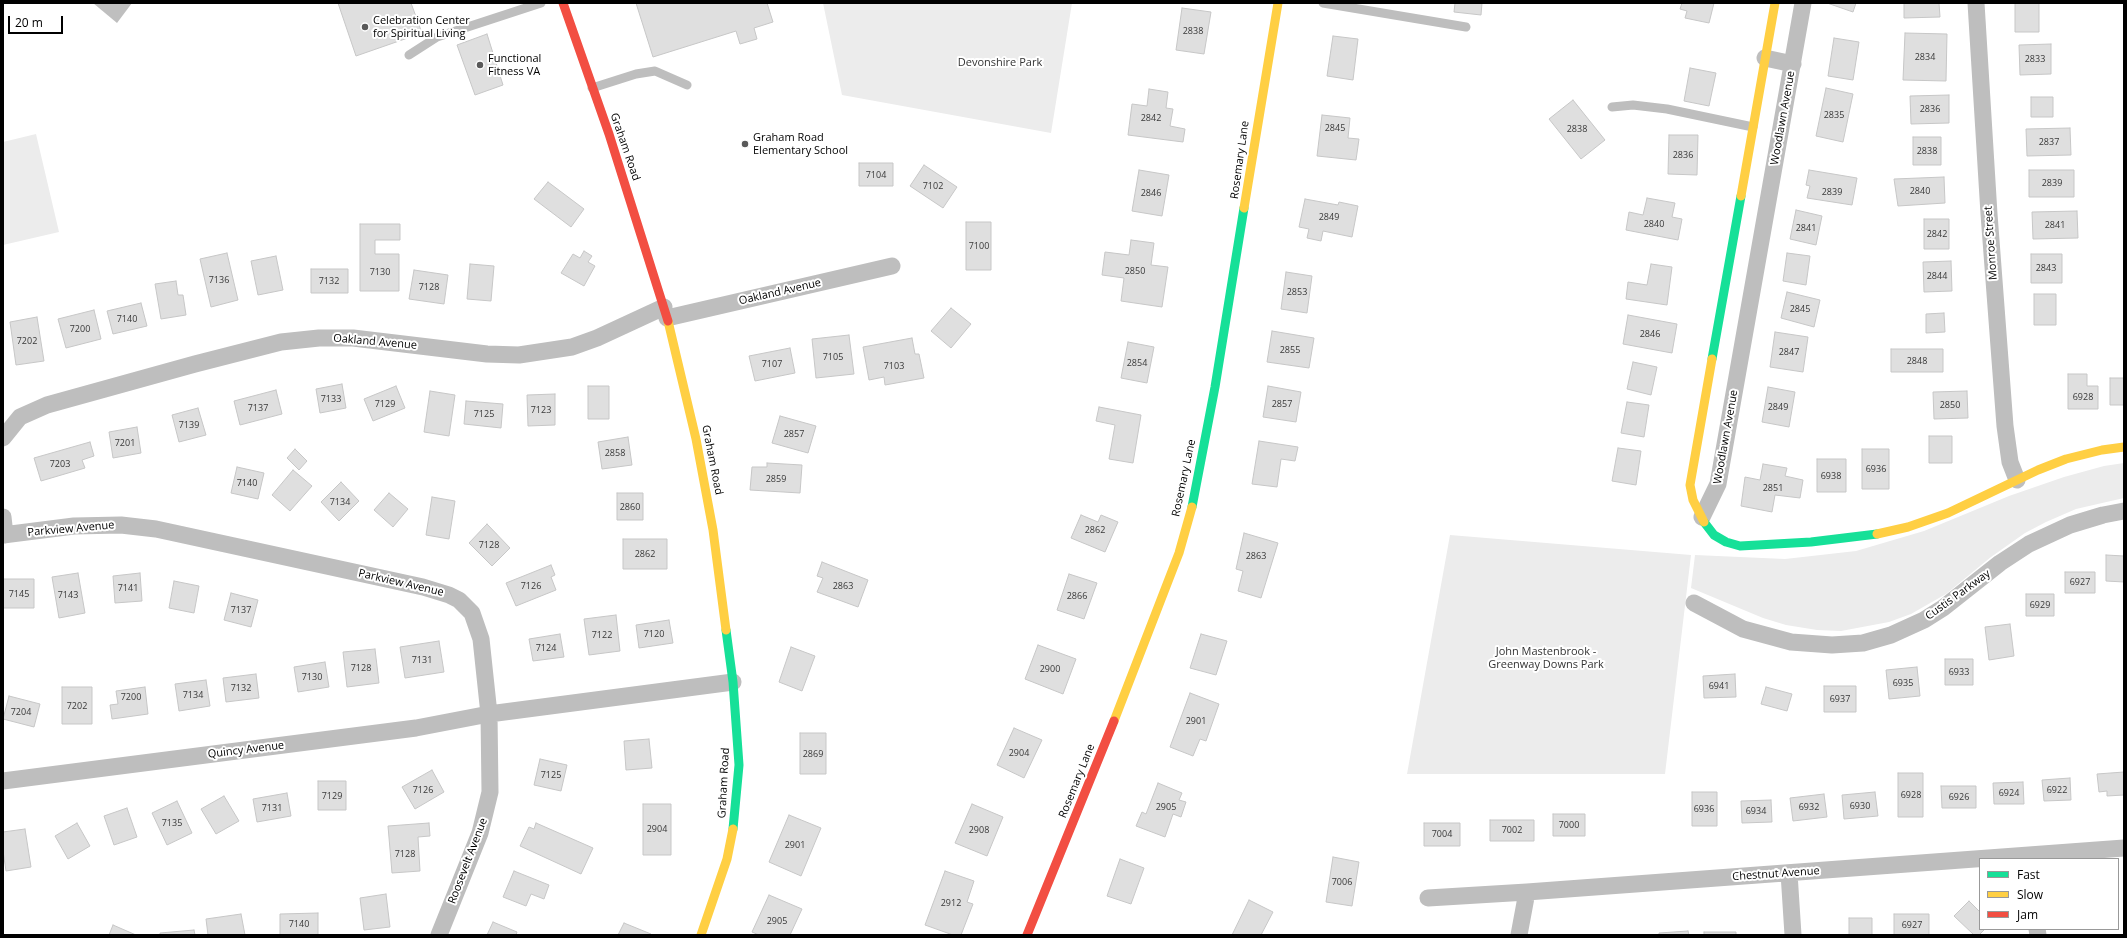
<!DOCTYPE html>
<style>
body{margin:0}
#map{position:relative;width:2127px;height:938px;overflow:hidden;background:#fff;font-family:"Open Sans",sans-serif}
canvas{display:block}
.frame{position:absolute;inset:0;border:4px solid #000;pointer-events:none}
.legend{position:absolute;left:1979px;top:858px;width:140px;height:72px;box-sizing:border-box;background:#fff;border:1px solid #999;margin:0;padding:5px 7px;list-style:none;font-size:12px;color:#000}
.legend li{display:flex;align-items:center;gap:8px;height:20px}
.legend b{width:20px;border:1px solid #999}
.scale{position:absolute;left:8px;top:16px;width:55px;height:18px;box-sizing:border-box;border:2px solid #000;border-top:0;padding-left:5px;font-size:12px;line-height:14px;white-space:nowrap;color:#000;-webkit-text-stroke:3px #fff;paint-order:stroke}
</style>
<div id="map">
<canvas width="2127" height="938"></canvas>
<div class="frame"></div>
<ul class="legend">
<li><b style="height:5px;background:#16e098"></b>Fast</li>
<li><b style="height:5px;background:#ffcf43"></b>Slow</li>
<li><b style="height:5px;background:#f24e42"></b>Jam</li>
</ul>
<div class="scale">20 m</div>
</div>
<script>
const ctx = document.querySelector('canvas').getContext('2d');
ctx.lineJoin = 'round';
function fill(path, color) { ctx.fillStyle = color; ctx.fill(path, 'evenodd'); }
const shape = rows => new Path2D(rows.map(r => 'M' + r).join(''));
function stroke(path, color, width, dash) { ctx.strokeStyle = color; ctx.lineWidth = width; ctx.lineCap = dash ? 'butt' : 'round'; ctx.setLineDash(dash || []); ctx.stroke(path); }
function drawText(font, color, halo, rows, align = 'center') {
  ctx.font = font + ' "Open Sans",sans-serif'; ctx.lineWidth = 4; ctx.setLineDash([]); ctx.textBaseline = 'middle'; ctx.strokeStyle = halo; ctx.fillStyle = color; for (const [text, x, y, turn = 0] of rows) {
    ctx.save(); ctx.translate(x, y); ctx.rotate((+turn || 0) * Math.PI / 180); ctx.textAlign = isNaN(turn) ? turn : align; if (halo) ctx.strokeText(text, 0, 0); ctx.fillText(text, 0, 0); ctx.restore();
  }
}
fill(shape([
 [823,3,1072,3,1051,133,842,95],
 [36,134,59,232,3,245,3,142],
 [2124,463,2124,498,2076,509,2046,522,2025,533,1991,557,1946,594,1911,614,1889,622,1841,631,1817,630,1786,625,1763,618,1691,588,1695,555,1785,559,1856,551,1924,531,2009,496,2064,477,2104,466],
 [1450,535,1691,555,1665,774,1407,774]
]), '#ececec');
fill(shape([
 [93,3,132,3,117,23]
]), '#bfbfbf');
const building = shape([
 [338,3,411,3,422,33,356,56,338,3],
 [636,3,767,3,773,22,754,28,757,39,740,44,736,31,653,57,636,3],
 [1455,3,1482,3,1481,15,1454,12,1455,3],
 [1682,3,1714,3,1709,23,1685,18,1687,11,1680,9,1682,3],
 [1827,3,1856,3,1853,12,1827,3],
 [1904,3,1939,3,1940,17,1904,18,1904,3],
 [2015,3,2039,3,2039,32,2015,32,2015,3],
 [1182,8,1211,12,1204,54,1176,50,1182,8],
 [1905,33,1947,34,1946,81,1903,80,1905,33],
 [487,34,503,85,475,95,457,45,487,34],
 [1333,36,1358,39,1353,80,1327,76,1333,36],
 [1834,38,1859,42,1853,80,1828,76,1834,38],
 [2051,44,2051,74,2020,75,2019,45,2051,44],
 [1690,68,1716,73,1709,106,1684,101,1690,68],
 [1826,88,1853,94,1843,142,1816,136,1826,88],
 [1149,89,1168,92,1166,108,1173,109,1170,126,1185,129,1183,142,1128,135,1132,104,1147,106,1149,89],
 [1949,95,1949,123,1911,124,1910,96,1949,95],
 [2031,97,2053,97,2053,117,2031,117,2031,97],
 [1573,100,1605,140,1581,159,1549,119,1573,100],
 [1322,115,1350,118,1348,138,1359,139,1356,160,1317,156,1322,115],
 [2070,128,2071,155,2027,156,2026,129,2070,128],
 [1669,135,1698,135,1697,175,1668,174,1669,135],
 [1913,137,1941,137,1941,165,1913,165,1913,137],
 [859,163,893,163,893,186,859,186,859,163],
 [924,165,957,187,943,208,910,186,924,165],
 [1139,170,1169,175,1162,216,1132,211,1139,170],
 [1809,170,1857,178,1852,205,1807,198,1810,186,1806,185,1809,170],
 [2029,170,2074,170,2074,197,2029,197,2029,170],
 [1944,177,1945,203,1898,206,1894,179,1944,177],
 [548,182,584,209,571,227,534,199,548,182],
 [1647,198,1675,203,1672,217,1682,219,1678,240,1626,230,1629,212,1643,215,1647,198],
 [1305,199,1338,205,1339,202,1358,206,1352,237,1323,231,1321,241,1307,238,1309,229,1299,227,1305,199],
 [1796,210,1822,216,1816,245,1790,239,1796,210],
 [2077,211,2078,238,2033,239,2032,212,2077,211],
 [1924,219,1949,219,1949,249,1924,249,1924,219],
 [966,222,991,222,991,270,966,270,966,222],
 [360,224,400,224,400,240,375,240,375,254,399,254,399,291,360,291,360,224],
 [1131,240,1154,243,1151,265,1168,267,1162,307,1121,301,1124,278,1102,275,1105,252,1129,255,1131,240],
 [584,251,592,256,588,262,595,266,584,286,561,273,573,254,580,258,584,251],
 [227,253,238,300,211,307,200,259,227,253],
 [1787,253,1810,256,1806,285,1783,281,1787,253],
 [2031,254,2062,254,2062,283,2031,283,2031,254],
 [276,256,283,290,258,295,251,261,276,256],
 [1951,261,1952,291,1924,292,1923,262,1951,261],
 [470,264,494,266,491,301,467,299,470,264],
 [1651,264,1672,267,1667,305,1626,299,1628,282,1647,285,1651,264],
 [311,269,348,269,348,293,311,293,311,269],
 [414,270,448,275,444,304,409,299,414,270],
 [1286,272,1312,276,1307,313,1281,309,1286,272],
 [176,281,178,295,183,295,186,315,161,319,155,284,176,281],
 [1787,292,1820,300,1814,327,1781,318,1787,292],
 [2034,294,2056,294,2056,325,2034,325,2034,294],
 [141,303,147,326,113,334,107,311,141,303],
 [951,308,971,324,951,348,931,331,951,308],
 [94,310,101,339,66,348,58,319,94,310],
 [1944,313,1945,332,1926,333,1926,314,1944,313],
 [1628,315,1677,324,1672,353,1623,344,1628,315],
 [37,317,44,361,16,365,10,322,37,317],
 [1272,331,1314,338,1309,368,1267,362,1272,331],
 [1775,332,1808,337,1803,372,1770,367,1775,332],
 [849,335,854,374,816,378,812,339,849,335],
 [912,338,915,354,919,354,924,378,885,385,884,377,869,380,863,347,912,338],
 [1128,342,1154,347,1147,383,1121,378,1128,342],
 [790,348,795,373,755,381,749,356,790,348],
 [1891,349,1943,349,1943,372,1891,372,1891,349],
 [1633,362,1657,367,1651,395,1627,389,1633,362],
 [2068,374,2087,374,2087,386,2098,386,2098,409,2068,409,2068,374],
 [2110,378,2124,378,2124,405,2110,405,2110,378],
 [342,384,346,408,320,413,316,389,342,384],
 [396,386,405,408,373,421,364,399,396,386],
 [588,386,609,386,609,419,588,419,588,386],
 [1268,386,1301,392,1296,422,1263,417,1268,386],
 [1768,387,1795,392,1789,427,1762,422,1768,387],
 [276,390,282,414,240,425,234,401,276,390],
 [430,391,455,395,449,436,424,432,430,391],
 [1967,391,1968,418,1934,419,1933,392,1967,391],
 [555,394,555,425,528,426,527,395,555,394],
 [466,401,503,404,501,428,464,424,466,401],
 [1627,402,1649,405,1644,437,1621,433,1627,402],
 [1099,407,1141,415,1133,463,1109,459,1115,425,1096,421,1099,407],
 [198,408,206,435,179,442,172,415,198,408],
 [780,416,816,426,808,453,772,443,780,416],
 [137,427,141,453,113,458,109,432,137,427],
 [1929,436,1952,436,1952,463,1929,463,1929,436],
 [628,437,632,465,602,469,598,442,628,437],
 [1259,441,1298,447,1295,461,1281,459,1277,487,1252,484,1259,441],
 [90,442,94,456,82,460,85,468,41,481,34,458,90,442],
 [1618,448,1641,451,1636,485,1612,481,1618,448],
 [295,449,307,461,299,470,287,458,295,449],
 [1862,449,1889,449,1889,489,1862,489,1862,449],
 [1817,459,1846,459,1846,492,1817,492,1817,459],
 [767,463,802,465,800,493,750,490,752,467,767,467,767,463],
 [1763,464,1787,468,1785,476,1803,480,1800,498,1775,495,1772,512,1741,506,1745,477,1760,480,1763,464],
 [237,467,264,473,258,499,231,493,237,467],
 [293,470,312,486,290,511,272,495,293,470],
 [341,482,359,501,339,521,321,502,341,482],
 [389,493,408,509,393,527,374,510,389,493],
 [617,493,643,493,643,520,617,520,617,493],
 [432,497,455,501,449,539,426,535,432,497],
 [1081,515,1098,522,1101,515,1118,522,1105,552,1071,538,1081,515],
 [487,524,510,548,492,566,469,543,487,524],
 [1244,533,1278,543,1261,598,1238,591,1243,571,1236,569,1244,533],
 [623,539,667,539,667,569,623,569,623,539],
 [2106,555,2124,556,2124,582,2106,581,2106,555],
 [822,562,868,580,858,607,817,592,823,578,817,576,822,562],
 [551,565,555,575,551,577,556,590,516,606,506,583,551,565],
 [2065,572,2095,572,2095,593,2065,593,2065,572],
 [78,573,85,613,59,618,52,577,78,573],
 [140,573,142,601,115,603,113,576,140,573],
 [1069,574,1097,583,1084,619,1057,610,1069,574],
 [3,579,34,579,34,608,3,608,3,579],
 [174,581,199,586,194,613,169,608,174,581],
 [231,593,258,600,251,627,224,620,231,593],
 [2026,594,2054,594,2054,616,2026,616,2026,594],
 [616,615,620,651,589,655,584,619,616,615],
 [669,620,673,643,639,648,636,625,669,620],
 [2010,624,2014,656,1989,660,1985,627,2010,624],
 [560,634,564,657,533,661,529,639,560,634],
 [1201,634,1227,641,1216,675,1190,668,1201,634],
 [439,641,444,672,405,678,400,647,439,641],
 [1038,645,1076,659,1063,694,1025,679,1038,645],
 [791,647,815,656,802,691,779,682,791,647],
 [375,649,379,683,347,687,343,652,375,649],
 [1945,659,1973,659,1973,685,1945,685,1945,659],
 [325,662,329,687,298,692,294,667,325,662],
 [1917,667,1920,696,1889,699,1886,670,1917,667],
 [256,674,259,698,226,702,223,678,256,674],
 [1735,674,1736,697,1704,698,1703,676,1735,674],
 [206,680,210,706,179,711,175,684,206,680],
 [1824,686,1856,686,1856,712,1824,712,1824,686],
 [62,687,92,687,92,724,62,724,62,687],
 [145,687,148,714,112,719,110,705,118,704,116,691,145,687],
 [1766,687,1792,694,1787,711,1761,704,1766,687],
 [1190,693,1219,704,1206,741,1200,739,1193,756,1170,747,1190,693],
 [9,696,40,704,34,727,3,719,9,696],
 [1014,728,1042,740,1024,778,997,765,1014,728],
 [800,733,826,733,826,774,800,774,800,733],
 [649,739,652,768,626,770,624,741,649,739],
 [540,759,567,765,561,791,534,785,540,759],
 [432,770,444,792,415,809,402,787,432,770],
 [2124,772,2124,795,2107,796,2107,791,2099,792,2097,774,2124,772],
 [1898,773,1923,773,1923,817,1898,817,1898,773],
 [2070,778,2071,800,2044,801,2042,780,2070,778],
 [318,781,346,781,346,810,318,810,318,781],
 [2023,782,2024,804,1994,804,1993,783,2023,782],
 [1158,783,1182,793,1179,800,1186,802,1181,817,1173,814,1165,837,1136,826,1142,812,1146,814,1158,783],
 [1941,786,1976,786,1976,808,1942,808,1941,786],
 [1692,792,1717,792,1717,826,1692,826,1692,792],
 [1875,792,1878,816,1844,819,1842,795,1875,792],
 [287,793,291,816,257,822,253,799,287,793],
 [1824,794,1827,817,1793,821,1790,798,1824,794],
 [224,796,239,821,216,834,201,809,224,796],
 [1771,800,1772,822,1742,823,1741,801,1771,800],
 [177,801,192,833,167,845,152,813,177,801],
 [643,804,671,804,671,855,643,855,643,804],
 [972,804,1003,817,987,856,955,843,972,804],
 [127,808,137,837,114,845,104,816,127,808],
 [1553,814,1585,814,1585,836,1553,836,1553,814],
 [789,815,821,828,801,876,769,862,789,815],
 [1490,820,1534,820,1534,841,1490,841,1490,820],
 [77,823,90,846,68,859,55,836,77,823],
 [429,823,430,836,418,837,420,871,392,873,388,826,429,823],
 [536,823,593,848,581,874,520,846,529,827,534,829,536,823],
 [1424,823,1460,823,1460,846,1424,846,1424,823],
 [25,829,31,867,6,871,3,851,3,832,25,829],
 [1333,857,1359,862,1352,906,1326,902,1333,857],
 [1120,859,1144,868,1131,904,1107,896,1120,859],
 [514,871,549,885,544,899,531,894,526,906,503,897,514,871],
 [945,871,974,881,967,902,973,904,961,935,953,935,925,925,945,871],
 [386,894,390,927,364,930,360,898,386,894],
 [769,895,802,909,790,935,759,935,752,932,769,895],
 [1249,900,1273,912,1261,935,1232,935,1249,900],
 [1969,901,1980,912,1980,929,1985,929,1979,935,1974,935,1954,916,1969,901],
 [318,913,318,935,280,935,280,914,318,913],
 [241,914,245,935,208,935,206,919,241,914],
 [1894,914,1929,914,1929,935,1894,935,1894,914],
 [1849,918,1872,918,1872,935,1849,935,1849,918],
 [493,922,517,932,516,935,487,935,493,922],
 [624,923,651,934,651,935,618,935,624,923],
 [113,925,136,935,109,935,113,925],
 [194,930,195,935,160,935,160,933,194,930],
 [1688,931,1689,935,1659,935,1659,933,1688,931],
 [1704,932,1736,932,1736,935,1704,935,1704,932]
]);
fill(building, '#dfdfdf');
stroke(building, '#c7c7c7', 1);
stroke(shape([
 [1323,3,1466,27],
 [409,55,437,37,541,3],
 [592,88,636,74,655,71,687,85],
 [1612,107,1633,105,1667,109,1753,127]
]), '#bebebe', 9);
stroke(shape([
 [1976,3,1989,214,2005,426,2010,462,2017,480],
 [1765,58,1793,64],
 [667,318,892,266],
 [3,438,20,417,47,405,195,364,281,342,319,338,353,338,487,354,519,355,572,347,597,338,664,307],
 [3,517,5,535],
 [1702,517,1718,484,1803,3],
 [3,535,74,526,121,525,156,529,423,587,449,595,459,600,472,613,481,639,489,714,490,792,480,833,439,935],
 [1694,603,1743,629,1791,642,1832,645,1863,643,1891,635,1924,620,1943,608,2000,563,2029,544,2070,525,2103,515,2124,511],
 [3,781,416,728,489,714,733,682],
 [1789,873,1793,935],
 [1428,898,1527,892,2124,848],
 [2037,929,2038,935],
 [1519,935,1527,892]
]), '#bebebe', 17);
stroke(shape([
 [1712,359,1741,196],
 [1192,507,1215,387,1244,208],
 [1704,522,1714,535,1726,542,1740,546,1811,542,1877,534],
 [726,630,733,682,739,765,733,829]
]), '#16e098', 9);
stroke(shape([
 [1741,196,1775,3],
 [1244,208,1278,3],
 [668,321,696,439,713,530,726,630],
 [1704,522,1693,500,1690,485,1712,359],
 [1877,534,1908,527,1948,513,2038,470,2066,459,2102,450,2124,447],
 [1114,721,1179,553,1192,507],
 [701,935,727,859,733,829]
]), '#ffcf43', 9);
stroke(shape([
 [563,3,609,134,668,321],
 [1027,935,1114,721]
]), '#f24e42', 9);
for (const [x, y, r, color] of [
 [365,27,4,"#595959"],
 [480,65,4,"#595959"],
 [745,144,4,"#595959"]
]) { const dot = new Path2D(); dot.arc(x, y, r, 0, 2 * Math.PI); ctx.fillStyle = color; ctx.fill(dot); stroke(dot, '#fff', 1.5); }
drawText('9px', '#383838', null, [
 ["2838",1193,31],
 ["2834",1925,57],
 ["2833",2035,59],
 ["2836",1930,109],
 ["2835",1834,115],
 ["2842",1151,118],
 ["2845",1335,128],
 ["2838",1577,129],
 ["2837",2049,142],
 ["2838",1927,151],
 ["2836",1683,155],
 ["7104",876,175],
 ["2839",2052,183],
 ["7102",933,186],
 ["2840",1920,191],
 ["2839",1832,192],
 ["2846",1151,193],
 ["2849",1329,217],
 ["2840",1654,224],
 ["2841",2055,225],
 ["2841",1806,228],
 ["2842",1937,234],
 ["7100",979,246],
 ["2843",2046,268],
 ["2850",1135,271],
 ["7130",380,272],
 ["2844",1937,276],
 ["7136",219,280],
 ["7132",329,281],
 ["7128",429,287],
 ["2853",1297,292],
 ["2845",1800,309],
 ["7140",127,319],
 ["7200",80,329],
 ["2846",1650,334],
 ["7202",27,341],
 ["2855",1290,350],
 ["2847",1789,352],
 ["7105",833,357],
 ["2848",1917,361],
 ["2854",1137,363],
 ["7107",772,364],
 ["7103",894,366],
 ["6928",2083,397],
 ["7133",331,399],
 ["7129",385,404],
 ["2857",1282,404],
 ["2850",1950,405],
 ["2849",1778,407],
 ["7137",258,408],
 ["7123",541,410],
 ["7125",484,414],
 ["7139",189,425],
 ["2857",794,434],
 ["7201",125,443],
 ["2858",615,453],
 ["7203",60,464],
 ["6936",1876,469],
 ["6938",1831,476],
 ["2859",776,479],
 ["7140",247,483],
 ["2851",1773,488],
 ["7134",340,502],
 ["2860",630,507],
 ["2862",1095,530],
 ["7128",489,545],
 ["2862",645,554],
 ["2863",1256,556],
 ["6927",2080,582],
 ["7126",531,586],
 ["2863",843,586],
 ["7141",128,588],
 ["7145",19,594],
 ["7143",68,595],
 ["2866",1077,596],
 ["6929",2040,605],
 ["7137",241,610],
 ["7120",654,634],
 ["7122",602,635],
 ["7124",546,648],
 ["7131",422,660],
 ["7128",361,668],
 ["2900",1050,669],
 ["6933",1959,672],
 ["7130",312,677],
 ["6935",1903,683],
 ["6941",1719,686],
 ["7132",241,688],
 ["7134",193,695],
 ["7200",131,697],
 ["6937",1840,699],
 ["7202",77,706],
 ["7204",21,712],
 ["2901",1196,721],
 ["2904",1019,753],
 ["2869",813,754],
 ["7125",551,775],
 ["7126",423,790],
 ["6922",2057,790],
 ["6924",2009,793],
 ["6928",1911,795],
 ["7129",332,796],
 ["6926",1959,797],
 ["6930",1860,806],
 ["2905",1166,807],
 ["6932",1809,807],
 ["7131",272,808],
 ["6936",1704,809],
 ["6934",1756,811],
 ["7135",172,823],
 ["7000",1569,825],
 ["2904",657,829],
 ["2908",979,830],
 ["7002",1512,830],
 ["7004",1442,834],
 ["2901",795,845],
 ["7128",405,854],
 ["7006",1342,882],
 ["2912",951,903],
 ["2905",777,921],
 ["7140",299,924],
 ["6927",1912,925]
]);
drawText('11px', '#000', '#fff', [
 ["Celebration Center",373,21],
 ["for Spiritual Living",373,34],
 ["Functional",488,59],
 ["Fitness VA",488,72],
 ["Graham Road",753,138],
 ["Elementary School",753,151]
], 'left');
drawText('11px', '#333', '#fff', [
 ["Devonshire Park",1000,63],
 ["John Mastenbrook -",1546,652],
 ["Greenway Downs Park",1546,665]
]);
drawText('11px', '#000', '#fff', [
 ["Woodlawn Avenue",1783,118,-80],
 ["Graham Road",625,147,71],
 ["Rosemary Lane",1240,160,-82],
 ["Monroe Street",1991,243,-94],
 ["Oakland Avenue",780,292,-13],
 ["Oakland Avenue",375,342,5],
 ["Woodlawn Avenue",1726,437,-80],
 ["Graham Road",712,460,79],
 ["Rosemary Lane",1184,478,-78],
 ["Parkview Avenue",71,529,-5],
 ["Parkview Avenue",401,583,13],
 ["Custis Parkway",1958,595,-36],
 ["Quincy Avenue",246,750,-7],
 ["Rosemary Lane",1077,781,-68],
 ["Graham Road",724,783,-87],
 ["Roosevelt Avenue",468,861,-69],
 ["Chestnut Avenue",1776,874,-4]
]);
</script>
